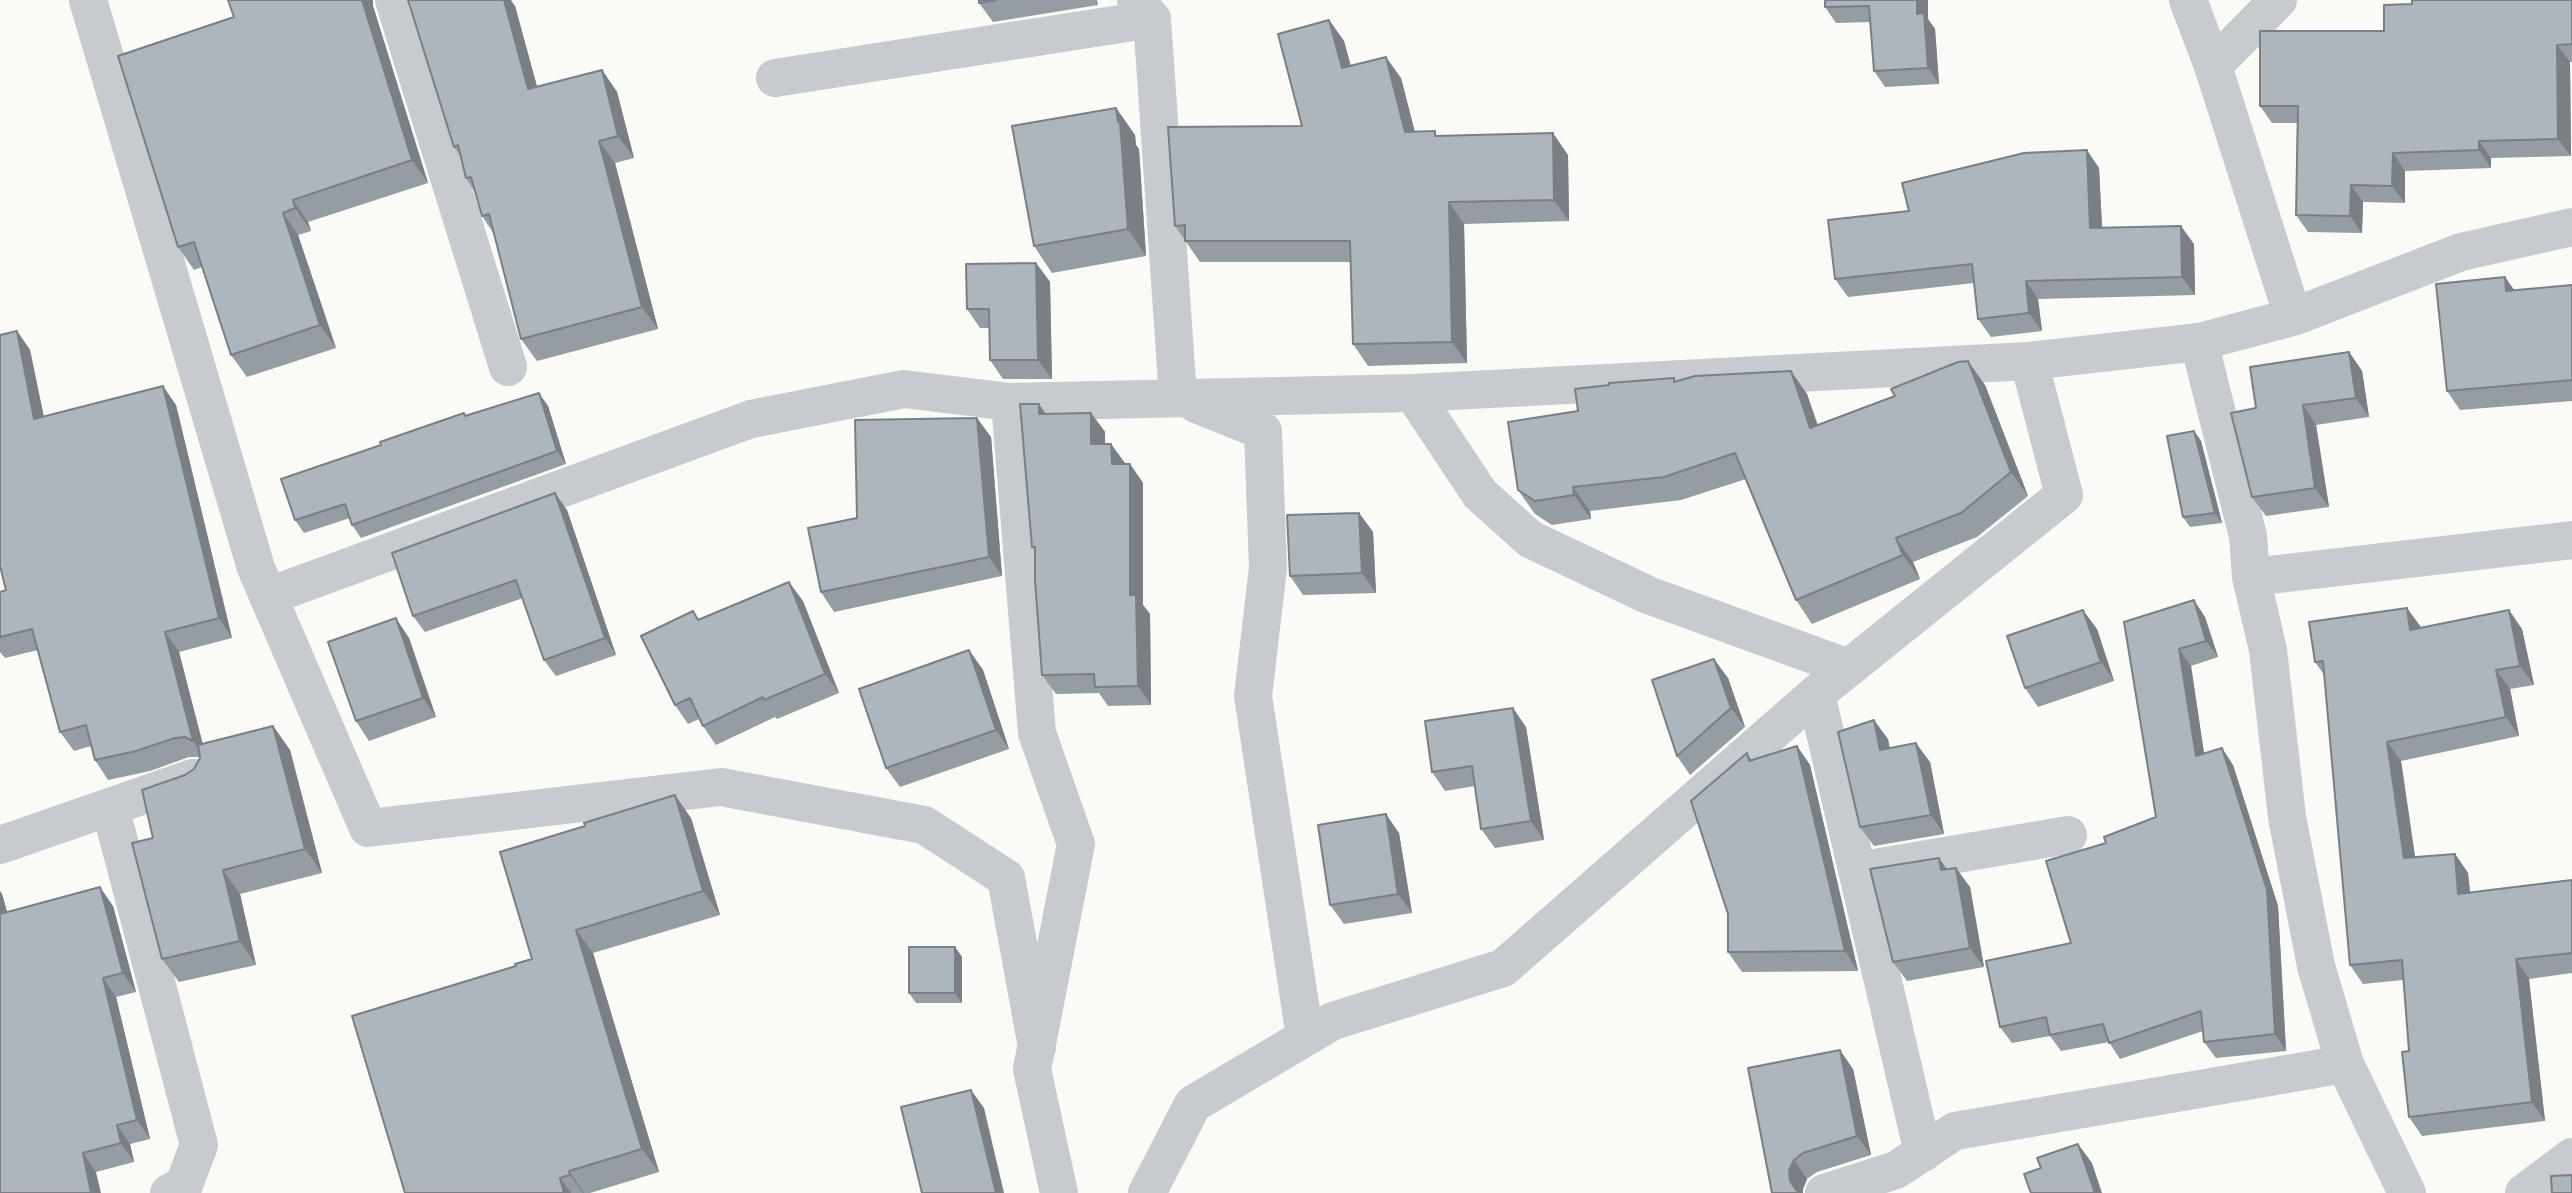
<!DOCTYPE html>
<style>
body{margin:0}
canvas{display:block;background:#fafaf7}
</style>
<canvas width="2572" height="1193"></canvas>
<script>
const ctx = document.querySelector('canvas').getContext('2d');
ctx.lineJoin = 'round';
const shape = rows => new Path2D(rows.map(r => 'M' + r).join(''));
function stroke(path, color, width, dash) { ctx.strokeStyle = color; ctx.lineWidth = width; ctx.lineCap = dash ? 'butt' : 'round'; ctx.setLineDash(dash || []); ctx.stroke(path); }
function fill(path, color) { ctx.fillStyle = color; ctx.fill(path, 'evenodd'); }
stroke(shape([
 [88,0,256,568,368,828,721,787,924,825,1006,878,1037,1047],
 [394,0,508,367],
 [1136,0,1152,19,1178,397],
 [2188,0,2213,66],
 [2278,0,2213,66,2293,317],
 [775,78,1152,19],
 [2199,342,2248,536,2251,577,2268,650,2287,817,2316,966,2345,1064,2407,1193],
 [1413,393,1480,494,1530,539,1648,595,1849,668],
 [1010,402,1037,733,1076,844,1032,1069,1059,1193],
 [1196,404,1263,431,1268,568,1253,696,1305,1037],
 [2251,577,2572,540],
 [269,596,751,419,904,389,1010,402,1413,393,2029,361,2199,342,2293,317,2461,252,2572,227],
 [1816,694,1923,1153],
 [110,807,199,1145,184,1185,169,1193],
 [0,845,193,778],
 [1857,871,2068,835],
 [1147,1193,1193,1104,1333,1021,1503,968,1816,694,2064,495,2029,361],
 [1824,1193,1896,1170,1955,1131,2345,1064],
 [2524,1193,2572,1157]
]), '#c7cbcf', 38);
fill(shape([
 [228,0,373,0,373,6,428,183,308,222,311,231,298,235,336,348,247,377,231,355,202,267,194,270,178,247,234,17],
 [979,0,1097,0,1098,5,993,22,979,3],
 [1825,0,1928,0,1928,19,1935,29,1939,84,1885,87,1874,71,1871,22,1836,23,1825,7],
 [2572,0,2572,62,2570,62,2571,156,2491,158,2491,168,2405,171,2405,203,2363,202,2362,233,2308,232,2296,215,2297,123,2272,123,2260,106,2384,31],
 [515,6,537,87,602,70,617,92,634,158,615,163,658,329,537,361,521,339,494,234,482,216,475,192,466,178,460,156,454,147],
 [1329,20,1344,41,1351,66,1401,78,1415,132,1568,155,1569,221,1464,224,1467,363,1368,366,1353,344,1351,262,1200,262,1175,226,1302,126],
 [1116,108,1135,135,1136,145,1139,149,1146,256,1052,273,1034,246],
 [2099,168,2102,228,2194,244,2195,295,2038,299,2042,331,1991,337,1978,319,1974,283,1848,297,1835,279,1909,211],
 [1036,263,1050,282,1052,379,1003,379,990,360,989,328,980,328,967,309],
 [2505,277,2514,290,2572,285,2572,401,2460,410,2447,391],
 [17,331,30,350,44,417,176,405,232,638,179,652,202,744,273,726,290,750,322,873,240,894,256,965,179,982,162,959,153,838,185,775,194,769,200,757,189,757,150,771,108,780,95,760,91,746,74,751,60,732,38,650,5,658,0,652,0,592,6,590],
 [2349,352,2362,371,2369,417,2316,425,2329,507,2266,516,2252,497,2256,408],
 [1676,382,1807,394,1818,425,1985,385,2028,496,1977,537,1913,562,1920,579,1812,624,1796,600,1746,479,1681,500,1590,511,1591,519,1552,525,1535,514,1518,490,1578,411],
 [548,406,566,464,361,538,352,525,350,518,304,533,295,520,381,445,464,413,466,415],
 [1091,413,1105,432,1105,444,1111,444,1125,464,1130,464,1143,483,1143,605,1150,614,1151,705,1108,706,1099,693,1056,694,1042,675,1035,551,1032,547,1046,414],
 [2194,431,2201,441,2222,523,2190,527,2183,517],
 [991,437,1002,576,834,612,821,592,857,518],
 [567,510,616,655,556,676,544,660,523,598,425,632,413,616],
 [1359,513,1373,532,1376,593,1303,595,1290,576],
 [803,601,839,693,777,719,775,717,716,745,703,726,699,719,688,724,675,705,699,619],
 [2205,617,2218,657,2191,666,2204,754,2233,765,2278,906,2286,1051,2216,1058,2204,1042,2203,1031,2120,1059,2109,1042,2061,1051,2050,1036,2012,1043,2000,1027,2071,943,2106,843,2156,817,2124,622],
 [2421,628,2522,629,2534,685,2510,689,2519,736,2401,761,2415,857,2455,854,2468,873,2470,892,2572,880,2572,973,2529,979,2545,1121,2422,1136,2409,1117,2409,1051,2403,980,2363,984,2350,965,2325,676,2315,662],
 [2097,629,2114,681,2038,707,2025,688],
 [409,638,436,717,369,741,356,721],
 [969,650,983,670,1009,749,900,787,886,768],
 [1728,678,1745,727,1690,775,1677,756],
 [1526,727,1544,840,1495,848,1481,829,1475,786,1445,791,1432,772],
 [1888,739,1889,748,1930,762,1944,834,1874,846,1860,827],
 [1797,746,1810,765,1858,971,1742,972,1728,952,1747,753,1752,760],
 [691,818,720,915,593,953,659,1172,590,1193,405,1193,516,966,532,959],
 [1399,833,1412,913,1344,924,1330,905],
 [1939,858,1947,869,1970,887,1984,967,1907,981,1893,962],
 [0,891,2,894,7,912,113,906,136,992,116,997,150,1139,130,1144,134,1162,96,1172,0,1193],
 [955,947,962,957,962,1003,916,1003,909,993],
 [1853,1069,1871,1155,1817,1172,1807,1179,1803,1189,1772,1193]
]), '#959da2');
fill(shape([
 [362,0,373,0,373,6,428,183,412,160],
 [501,0,511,0,515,6,544,112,528,89],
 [1917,0,1928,0,1928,19,1935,29,1939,84,1928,68,1917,14],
 [1329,20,1344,41,1357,90,1342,68],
 [2557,45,2570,62,2571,156,2558,139],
 [1386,57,1401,78,1420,153,1405,132],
 [602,70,617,92,634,158,618,136],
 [1116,108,1135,135,1136,145,1139,149,1146,256,1128,229,1118,122],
 [1553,133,1568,155,1569,221,1554,200],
 [599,141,615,163,658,329,642,307],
 [2479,141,2491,158,2491,168,2479,150],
 [2087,150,2099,168,2103,246,2090,228],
 [2393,153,2405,171,2405,203,2392,186],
 [2351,185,2363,202,2362,233,2350,216],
 [293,200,308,222,311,231,295,208],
 [1449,202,1464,224,1467,363,1452,342],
 [283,213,298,235,336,348,320,325],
 [2181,226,2194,244,2195,295,2182,277],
 [1036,263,1050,282,1052,379,1038,360],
 [2505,277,2519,297,2506,291],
 [2026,281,2038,299,2042,331,2029,313],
 [17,331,30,350,48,438,34,419],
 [2349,352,2362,371,2369,417,2356,398],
 [1968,361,1985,385,2028,496,2011,472],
 [1791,371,1807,394,1826,452,1810,428],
 [163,386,176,405,232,638,219,618],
 [539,393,548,406,566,464,557,451],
 [1039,404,1052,423,1039,414],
 [2303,405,2316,425,2329,507,2315,488],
 [1091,413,1105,432,1105,463,1091,444],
 [977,418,991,437,1002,576,989,557],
 [2194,431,2201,441,2222,523,2215,513],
 [1111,444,1125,463,1126,483,1112,464],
 [1130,464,1143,483,1143,605,1150,614,1151,705,1138,686,1130,595],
 [1573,487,1590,511,1591,519,1574,495],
 [555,493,567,510,616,655,605,638],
 [1359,513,1373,532,1376,593,1362,573],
 [1896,538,1913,562,1920,579,1903,555],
 [789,582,803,601,839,693,825,674],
 [2194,600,2205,617,2218,657,2206,641],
 [2407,608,2421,627,2410,630],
 [2083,610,2097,629,2114,681,2101,662],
 [2509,610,2522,629,2534,685,2520,666],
 [396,618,409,638,436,717,423,698],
 [165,632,179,652,207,760,193,741],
 [2179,649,2191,666,2207,773,2196,756],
 [969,650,983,670,1009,749,996,730],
 [1714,659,1728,678,1745,727,1731,708],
 [2496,670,2510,689,2519,736,2506,717],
 [1513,708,1526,727,1544,840,1531,821],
 [1874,720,1888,739,1894,769,1880,750],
 [273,726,290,750,322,873,305,849],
 [2387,742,2401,761,2418,877,2404,858],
 [1916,743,1930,762,1944,834,1931,815],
 [1797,746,1810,765,1858,971,1845,951],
 [2222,748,2233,765,2278,906,2286,1051,2275,1034],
 [675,795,691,818,720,915,703,891],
 [1386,814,1399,833,1412,913,1398,894],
 [2455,854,2468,873,2472,913,2458,894],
 [1939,858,1952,877,1941,870],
 [1956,868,1970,887,1984,967,1970,948],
 [223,870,240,894,256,965,240,941],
 [100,887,113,906,136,992,123,973],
 [0,891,2,894,13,933,0,914],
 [576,930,593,953,659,1172,642,1149],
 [955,947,962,957,962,1003,955,993],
 [2516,959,2529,979,2545,1121,2532,1102],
 [103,978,116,997,150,1139,137,1120],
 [1840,1050,1853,1069,1871,1155,1857,1136],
 [971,1090,984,1108,1004,1193,996,1193],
 [117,1125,130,1144,134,1162,121,1143],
 [2078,1144,2092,1163,2102,1193,2095,1193],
 [83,1153,96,1172,101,1193,91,1193],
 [1794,1160,1807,1179,1803,1189,1803,1193,1798,1193,1790,1181,1789,1170],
 [569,1171,584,1193,583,1193,570,1175],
 [560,1178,571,1193,564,1193]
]), '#797f84');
const building = shape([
 [228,0,362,0,412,160,293,200,295,208,283,213,320,325,231,355,194,242,178,247,118,56,234,17,228,0],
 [408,0,504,0,528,89,602,70,618,136,599,141,642,307,521,339,489,214,482,216,471,177,466,178,458,145,454,147,408,0],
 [979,0,996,0,979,3,979,0],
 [1825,0,1917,0,1917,14,1924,13,1928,68,1874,71,1869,6,1825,7,1825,0],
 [2412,0,2572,0,2572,44,2557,45,2558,139,2479,141,2479,150,2393,153,2392,186,2351,185,2350,216,2296,215,2298,106,2260,106,2260,31,2384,31,2384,5,2412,4,2412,0],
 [1329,20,1342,68,1386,57,1405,132,1435,131,1435,136,1553,133,1554,200,1449,202,1452,342,1353,344,1350,241,1185,241,1185,225,1175,226,1168,127,1302,126,1278,34,1329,20],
 [1116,108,1118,122,1120,122,1128,229,1034,246,1012,126,1116,108],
 [2087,150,2090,228,2181,226,2182,277,2026,281,2029,313,1978,319,1972,264,1835,279,1828,220,1909,211,1902,183,2024,153,2087,150],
 [1036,263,1038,360,990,360,989,309,967,309,966,264,1036,263],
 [2505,277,2506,291,2572,285,2572,380,2447,391,2436,284,2505,277],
 [17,331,34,419,163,386,219,618,165,632,193,741,185,737,175,738,136,751,95,760,86,725,60,732,32,629,0,637,0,592,6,590,0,566,0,335,17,331],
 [2349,352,2356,398,2303,405,2315,488,2252,497,2231,413,2256,408,2250,367,2349,352],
 [1968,361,2011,472,1961,513,1896,538,1903,555,1796,600,1735,453,1664,477,1573,487,1574,495,1535,501,1518,490,1508,422,1578,411,1575,389,1609,385,1609,383,1674,378,1674,382,1695,376,1791,371,1810,428,1895,396,1891,389,1958,362,1968,361],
 [539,393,557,451,352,525,345,504,295,520,281,479,381,445,380,442,464,413,465,416,539,393],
 [1020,404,1039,404,1039,414,1091,413,1091,444,1111,444,1112,464,1130,464,1130,595,1136,595,1138,686,1095,687,1094,674,1042,675,1035,580,1035,547,1032,547,1020,404],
 [977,418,989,557,821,592,808,528,857,518,855,420,977,418],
 [2194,431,2215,513,2183,517,2167,436,2194,431],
 [555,493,605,638,544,660,516,580,413,616,392,553,555,493],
 [1359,513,1362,573,1290,576,1287,515,1359,513],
 [789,582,825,674,764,700,763,697,703,726,690,698,675,705,641,636,693,611,698,620,789,582],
 [2194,600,2206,641,2179,649,2196,756,2222,748,2267,890,2275,1034,2204,1042,2201,1011,2109,1043,2103,1024,2050,1035,2046,1017,2000,1027,1986,961,2071,943,2046,861,2106,843,2104,837,2156,817,2124,622,2194,600],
 [2407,608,2410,630,2509,610,2520,666,2496,670,2506,717,2387,742,2404,858,2455,854,2458,894,2572,880,2572,953,2516,959,2532,1102,2409,1117,2402,1052,2409,1051,2402,960,2350,965,2323,661,2315,662,2309,622,2407,608],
 [2083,610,2101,662,2025,688,2007,636,2083,610],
 [396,618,423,698,356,721,328,642,396,618],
 [969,650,996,730,886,768,859,689,969,650],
 [1714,659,1731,708,1677,756,1652,680,1714,659],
 [1513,708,1531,821,1481,829,1472,766,1432,772,1425,721,1513,708],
 [1874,720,1880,750,1916,743,1931,815,1860,827,1838,732,1874,720],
 [273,726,305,849,223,870,240,941,162,959,132,843,153,838,142,790,185,775,194,769,200,758,198,745,273,726],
 [1797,746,1845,951,1728,952,1728,914,1691,801,1747,753,1749,761,1797,746],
 [675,795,703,891,576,930,642,1149,569,1171,570,1175,560,1178,564,1193,405,1193,352,1016,516,966,515,964,532,959,500,852,585,826,584,823,675,795],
 [1386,814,1398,894,1330,905,1318,825,1386,814],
 [1939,858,1941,870,1956,868,1970,948,1893,962,1870,869,1939,858],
 [100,887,123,973,103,978,137,1120,117,1125,121,1143,83,1153,91,1193,0,1193,0,914,100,887],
 [909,947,955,947,955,993,909,993,909,947],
 [1840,1050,1857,1136,1803,1153,1794,1160,1789,1170,1790,1181,1796,1190,1802,1193,1772,1193,1748,1068,1840,1050],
 [971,1090,996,1193,922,1193,901,1107,971,1090],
 [2078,1144,2095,1193,2031,1193,2024,1174,2041,1168,2037,1158,2078,1144],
 [2572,1175,2572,1193,2552,1193,2551,1176,2572,1175]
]);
fill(building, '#adb6bc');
stroke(building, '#797f84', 2);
</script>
